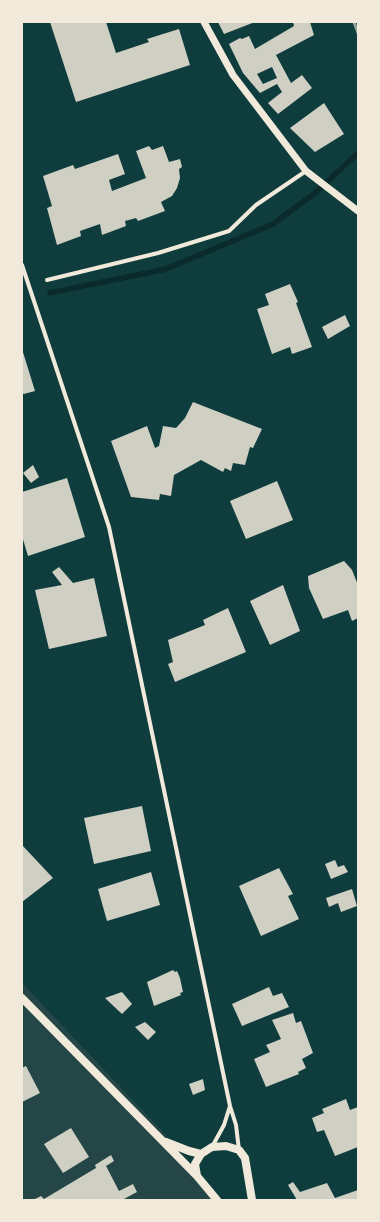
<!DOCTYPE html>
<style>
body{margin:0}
#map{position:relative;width:380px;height:1222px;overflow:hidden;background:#0f3d3e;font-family:"PT Serif",serif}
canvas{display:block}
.frame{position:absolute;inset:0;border:23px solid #f1e9da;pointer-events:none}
</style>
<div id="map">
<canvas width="380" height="1222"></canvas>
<div class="frame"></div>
</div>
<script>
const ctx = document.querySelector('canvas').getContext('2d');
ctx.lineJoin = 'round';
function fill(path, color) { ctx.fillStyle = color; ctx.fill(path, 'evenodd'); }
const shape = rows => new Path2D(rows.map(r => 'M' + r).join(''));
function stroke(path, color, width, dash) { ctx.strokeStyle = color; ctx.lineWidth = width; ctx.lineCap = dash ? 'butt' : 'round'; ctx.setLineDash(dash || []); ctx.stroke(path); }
fill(shape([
 [22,983,161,1130,218,1200,22,1200]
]), '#244646');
stroke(shape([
 [50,293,166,269,273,224,314,194,358,153]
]), '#0a2a2b', 5.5);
fill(shape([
 [50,22,106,22,116,53,149,42,147,39,179,29,190,65,76,102],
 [218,22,255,22,224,34],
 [293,22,310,22,314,35,276,55,291,83,302,75,312,88,278,114,268,103,282,92,277,84,260,93,243,73,229,44,240,38,242,39,249,36,255,49,294,26],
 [272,67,277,78,263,84,257,74],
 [324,103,344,134,315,152,290,128],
 [149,146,152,150,163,146,169,162,180,159,182,167,179,169,180,178,177,188,172,196,161,202,165,211,138,221,136,218,125,221,126,226,102,235,100,224,80,231,81,236,57,245,47,208,52,206,43,176,73,165,75,169,118,154,125,174,109,180,112,191,146,178,136,151],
 [290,284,298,302,296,303,312,347,292,354,290,347,272,354,257,309,269,305,265,294],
 [345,315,350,326,328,339,322,327],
 [22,349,35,391,24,394,22,393],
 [193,402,262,429,253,448,250,447,245,465,233,463,231,471,225,468,223,472,201,460,174,475,171,496,160,494,159,500,131,497,111,441,147,426,155,448,159,446,163,426,176,428,185,418],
 [33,465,39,477,31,483,23,473],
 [67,478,85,537,28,556,22,536,22,492],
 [277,481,293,520,246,539,230,501],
 [344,561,352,570,358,585,358,618,352,621,348,610,323,619,309,588,308,576],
 [59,567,73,583,94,578,107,636,49,649,35,590,62,585,52,572],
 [283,585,300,631,270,645,250,601],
 [228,608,246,652,175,682,168,664,173,662,168,640,205,625,203,620],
 [142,806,151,851,94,864,84,818],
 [22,845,53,878,22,902],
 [335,860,338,867,344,865,348,872,331,879,325,864],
 [279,868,293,894,288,896,299,919,261,936,239,886],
 [151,872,160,905,107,921,98,889],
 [352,889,357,906,341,912,338,903,329,907,326,898],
 [173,970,175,972,177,971,180,978,183,992,180,993,181,995,154,1006,147,982],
 [269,987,273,996,282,993,289,1007,242,1026,232,1004],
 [122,992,132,1004,122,1014,105,998],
 [293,1013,296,1023,301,1021,313,1053,302,1059,306,1068,298,1072,299,1074,266,1087,254,1059,270,1052,266,1045,281,1039,272,1020],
 [145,1022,156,1032,148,1040,135,1027],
 [26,1066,40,1093,22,1102,22,1068],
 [203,1079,205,1090,193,1095,189,1084],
 [346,1099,350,1110,358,1107,358,1147,335,1156,324,1130,317,1132,312,1118,324,1113,322,1109],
 [71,1128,89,1157,63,1173,44,1144],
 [111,1155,114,1161,106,1166,119,1191,133,1184,137,1192,122,1200,33,1200,41,1196,44,1199,96,1168,95,1165],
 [293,1182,300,1192,327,1183,335,1198,358,1190,358,1200,297,1200,288,1185]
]), '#cfcfc3');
stroke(shape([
 [22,265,109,527,230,1106,236,1125,239,1150],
 [47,280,158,253,229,231,256,205,306,171],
 [212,1147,224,1125,230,1106]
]), '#f1e9da', 4);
stroke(shape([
 [204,22,233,75,306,171,358,211]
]), '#f1e9da', 7);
stroke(shape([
 [22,998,197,1176],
 [166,1142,189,1151,201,1154],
 [217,1200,197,1176,195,1164,201,1154,212,1147,226,1146,239,1150,245,1158,252,1200]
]), '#f1e9da', 8);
stroke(shape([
 [354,22,358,33]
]), '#97a49c', 3);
</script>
